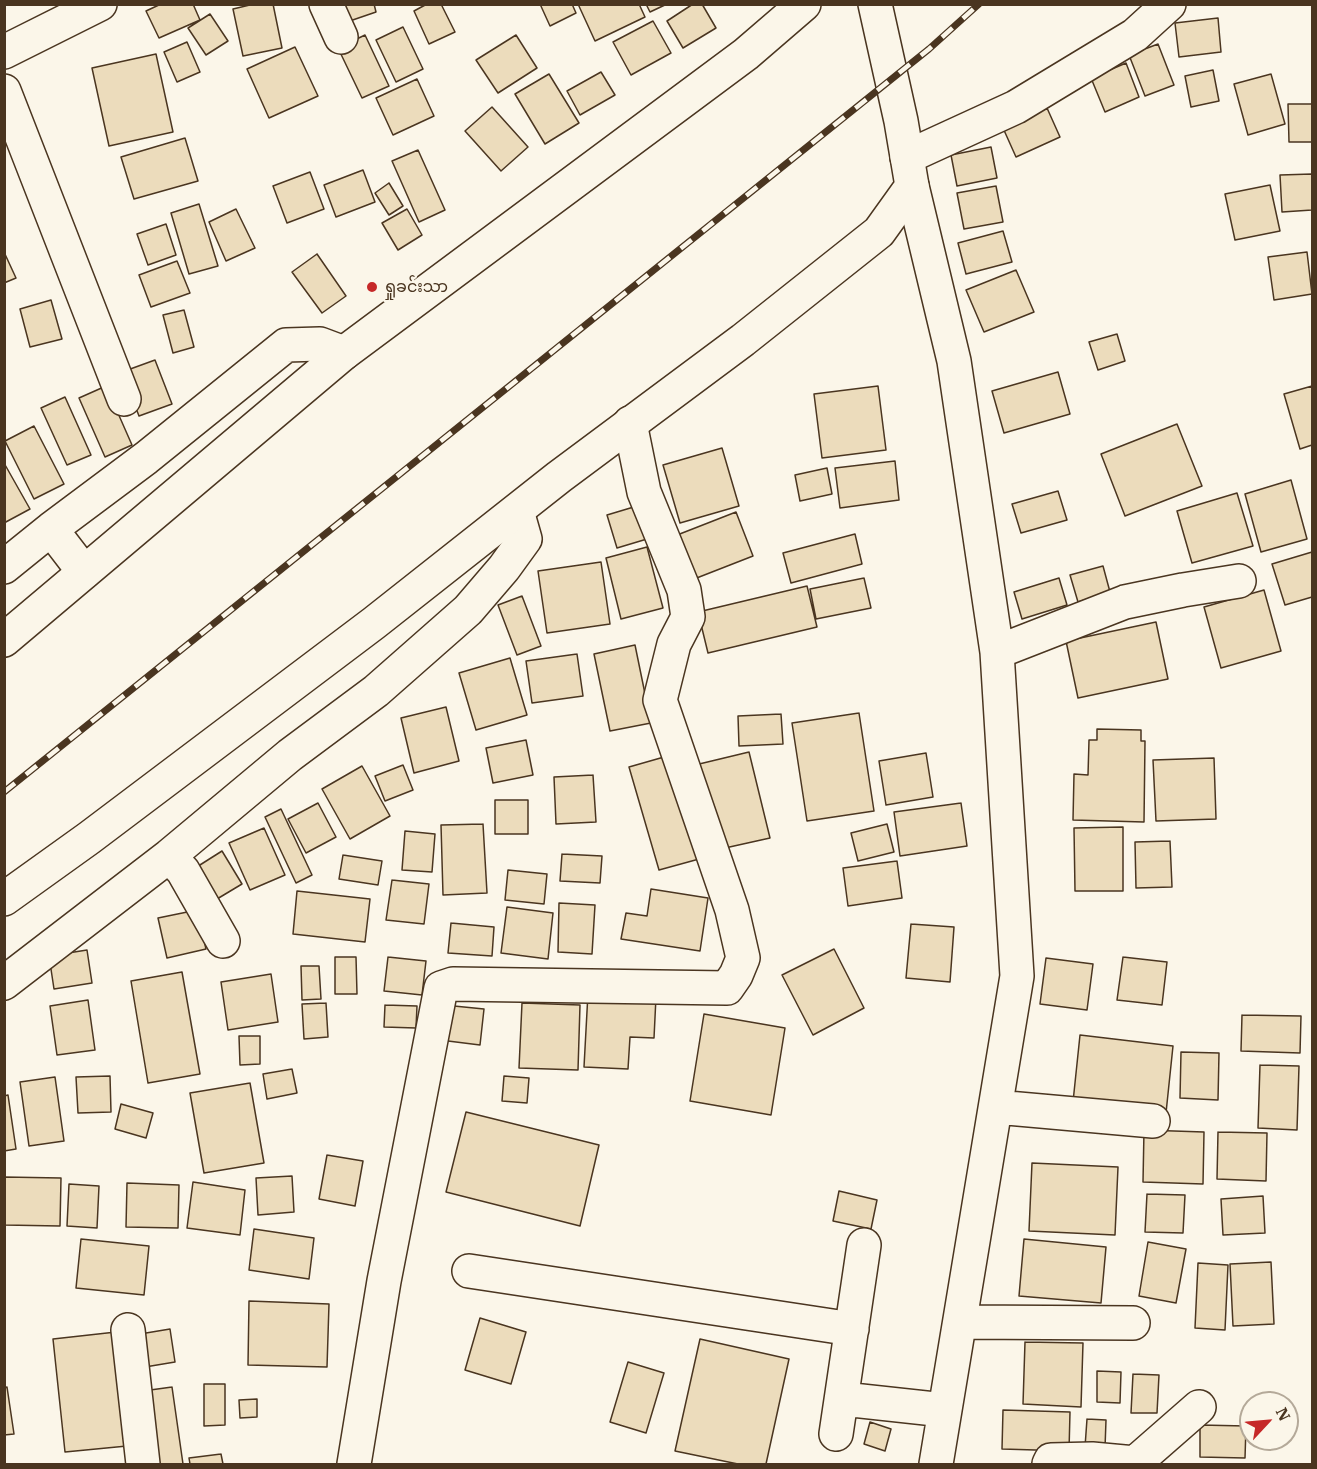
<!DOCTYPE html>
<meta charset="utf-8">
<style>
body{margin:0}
#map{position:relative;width:1317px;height:1469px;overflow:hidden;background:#fbf6e9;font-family:"IBM Plex Serif",serif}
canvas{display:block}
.frame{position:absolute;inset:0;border:6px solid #4a3520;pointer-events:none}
.north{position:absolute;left:1239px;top:1391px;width:60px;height:60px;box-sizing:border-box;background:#fbf6e9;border:2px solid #b4a999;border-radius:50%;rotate:64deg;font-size:16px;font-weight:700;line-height:24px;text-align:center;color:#4a3520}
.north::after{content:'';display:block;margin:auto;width:21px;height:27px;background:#c62828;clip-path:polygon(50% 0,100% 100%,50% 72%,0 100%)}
</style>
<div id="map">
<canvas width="1317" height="1469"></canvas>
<div class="frame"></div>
<div class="north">N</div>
</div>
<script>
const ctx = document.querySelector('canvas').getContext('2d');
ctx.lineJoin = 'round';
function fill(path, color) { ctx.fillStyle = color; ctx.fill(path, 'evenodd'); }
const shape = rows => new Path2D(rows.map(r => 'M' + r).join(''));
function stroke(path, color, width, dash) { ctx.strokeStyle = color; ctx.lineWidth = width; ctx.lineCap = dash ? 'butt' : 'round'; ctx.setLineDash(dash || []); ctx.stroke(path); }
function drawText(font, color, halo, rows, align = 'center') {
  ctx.font = font + ' "IBM Plex Serif","Noto Sans Myanmar",serif'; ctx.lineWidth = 4.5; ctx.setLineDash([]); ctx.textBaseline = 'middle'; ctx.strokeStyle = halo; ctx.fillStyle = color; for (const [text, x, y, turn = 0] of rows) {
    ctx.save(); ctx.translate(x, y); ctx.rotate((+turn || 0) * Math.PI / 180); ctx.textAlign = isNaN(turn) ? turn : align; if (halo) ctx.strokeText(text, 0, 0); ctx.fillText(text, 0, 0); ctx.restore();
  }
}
const building = shape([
 [161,4,193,4,200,20,159,38,146,11,161,4],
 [254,4,273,4,282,48,243,56,233,9,254,4],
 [335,4,374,4,376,12,341,24,335,4],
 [427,4,441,4,455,32,429,44,414,11,427,4],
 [540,4,572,4,576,13,550,26,540,4],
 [578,4,639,4,645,17,595,41,578,4],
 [646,4,667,4,650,12,646,4],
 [693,4,702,4,716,28,683,48,667,21,693,4],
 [210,14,228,41,206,55,188,28,210,14],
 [1218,18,1221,52,1179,57,1175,23,1218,18],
 [653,21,671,53,631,75,613,42,653,21],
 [403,27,423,69,396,82,376,40,403,27],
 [365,35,389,86,362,98,338,48,365,35],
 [516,35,537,68,498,93,476,60,516,35],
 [187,42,200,72,177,82,164,52,187,42],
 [1158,44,1174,85,1145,96,1129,55,1158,44],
 [295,47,318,96,269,118,247,69,295,47],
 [156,54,173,132,109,146,92,68,156,54],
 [1126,63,1139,97,1105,112,1091,78,1126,63],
 [1213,70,1219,101,1191,107,1185,76,1213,70],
 [601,72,615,95,580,115,567,91,601,72],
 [549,74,579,123,545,144,515,94,549,74],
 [1271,74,1285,124,1248,135,1234,84,1271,74],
 [417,79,434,116,393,135,376,98,417,79],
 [1288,104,1312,104,1312,142,1289,142,1288,104],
 [492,107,528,147,501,171,465,131,492,107],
 [1047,108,1060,137,1016,157,1003,128,1047,108],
 [185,138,198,181,134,199,121,157,185,138],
 [991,147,997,178,957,186,951,155,991,147],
 [418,150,445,210,419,222,392,161,418,150],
 [363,170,375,202,336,217,324,185,363,170],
 [310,172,324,209,287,223,273,186,310,172],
 [1312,174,1312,210,1282,212,1280,175,1312,174],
 [389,183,403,206,389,215,375,193,389,183],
 [1270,185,1280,231,1235,240,1225,194,1270,185],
 [996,186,1003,222,964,229,957,193,996,186],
 [199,204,218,266,189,274,171,213,199,204],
 [236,209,255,248,226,261,209,222,236,209],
 [407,209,422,235,398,250,382,223,407,209],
 [166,224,176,255,148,265,137,234,166,224],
 [1003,231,1012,262,966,274,958,243,1003,231],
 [4,252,16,278,4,283,4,252],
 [1307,252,1312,294,1274,300,1268,257,1307,252],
 [317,254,346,296,322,313,292,272,317,254],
 [177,261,190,293,151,307,139,275,177,261],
 [1016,270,1034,312,984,332,966,290,1016,270],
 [51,300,62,339,30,347,20,309,51,300],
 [184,310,194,347,173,353,163,315,184,310],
 [1117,334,1125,361,1098,370,1089,342,1117,334],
 [155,360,172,404,139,416,122,372,155,360],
 [1058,372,1070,414,1004,433,992,391,1058,372],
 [106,386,132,445,105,457,79,398,106,386],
 [878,386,886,450,822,458,814,394,878,386],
 [1312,386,1312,445,1300,449,1284,394,1312,386],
 [65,397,91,455,67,465,41,408,65,397],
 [1177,424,1202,486,1125,516,1101,454,1177,424],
 [34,426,64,484,34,499,5,441,34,426],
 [722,448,739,506,680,523,663,465,722,448],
 [895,461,899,500,840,508,835,468,895,461],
 [4,463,30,509,4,523,4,463],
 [827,468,832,494,800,501,795,475,827,468],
 [1291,480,1307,539,1261,552,1245,494,1291,480],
 [1058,491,1067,520,1021,533,1012,504,1058,491],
 [1237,493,1253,546,1192,563,1177,511,1237,493],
 [637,506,647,539,617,548,607,515,637,506],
 [736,512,753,556,689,581,672,537,736,512],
 [855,534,862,564,791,583,783,553,855,534],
 [647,547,663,608,621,619,606,558,647,547],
 [1312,552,1312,597,1285,605,1272,564,1312,552],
 [601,562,610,624,547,633,538,571,601,562],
 [1103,566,1110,592,1078,602,1070,575,1103,566],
 [864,578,871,608,816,619,810,589,864,578],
 [1059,578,1067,605,1022,619,1014,592,1059,578],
 [807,586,817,627,708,653,698,612,807,586],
 [1264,590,1281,651,1221,668,1204,607,1264,590],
 [522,596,541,646,517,655,498,605,522,596],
 [1156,622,1168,679,1078,698,1066,641,1156,622],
 [635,645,651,723,610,731,594,654,635,645],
 [577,654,583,696,532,703,526,661,577,654],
 [510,658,527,715,476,730,459,673,510,658],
 [446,707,459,761,414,773,401,718,446,707],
 [859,713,874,811,807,821,792,723,859,713],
 [781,714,783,744,739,746,738,716,781,714],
 [1097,729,1141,730,1141,741,1145,741,1144,822,1073,820,1074,774,1088,775,1089,740,1097,740,1097,729],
 [526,740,533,775,493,783,486,748,526,740],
 [749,752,770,838,716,850,695,765,749,752],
 [926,753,933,797,886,805,879,761,926,753],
 [671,755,710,856,659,870,629,767,671,755],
 [1214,758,1216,819,1156,821,1153,760,1214,758],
 [403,765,413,790,385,801,375,776,403,765],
 [362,766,390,816,350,839,322,789,362,766],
 [593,775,596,822,556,824,554,777,593,775],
 [495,800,528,800,528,834,495,834,495,800],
 [318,803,336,837,306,853,288,819,318,803],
 [961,803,967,846,900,856,894,812,961,803],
 [281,809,312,875,296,883,265,817,281,809],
 [483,824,487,893,443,895,441,825,483,824],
 [887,824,894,852,858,861,851,833,887,824],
 [1123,827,1123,891,1075,891,1074,828,1123,827],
 [264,828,285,875,250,890,229,843,264,828],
 [405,831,435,834,432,872,402,870,405,831],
 [1170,841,1172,887,1136,888,1135,842,1170,841],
 [222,851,242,884,212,902,192,870,222,851],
 [562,854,602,856,600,883,560,881,562,854],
 [343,855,382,861,378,885,339,879,343,855],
 [897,861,902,898,848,906,843,868,897,861],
 [508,870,547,874,544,904,505,900,508,870],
 [392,880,429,884,424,924,386,920,392,880],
 [651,889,708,898,700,951,621,939,626,913,647,916,651,889],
 [297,891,370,899,365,942,293,934,297,891],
 [559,903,595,905,592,954,558,952,559,903],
 [507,907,553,913,548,959,501,953,507,907],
 [197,910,206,949,167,958,158,918,197,910],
 [451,923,494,927,492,956,448,953,451,923],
 [911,924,954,927,950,982,906,978,911,924],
 [834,949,864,1008,813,1035,782,975,834,949],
 [87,950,92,983,54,989,49,956,87,950],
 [335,957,356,957,357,994,335,994,335,957],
 [388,957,426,961,422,995,384,991,388,957],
 [1123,957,1167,962,1162,1005,1117,1000,1123,957],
 [1046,958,1093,964,1087,1010,1040,1004,1046,958],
 [301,966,319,966,321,999,302,1000,301,966],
 [182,972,200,1074,148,1083,131,981,182,972],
 [271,974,278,1022,228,1030,221,982,271,974],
 [588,993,656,997,654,1038,630,1037,628,1069,584,1067,588,993],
 [88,1000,95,1050,57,1055,50,1006,88,1000],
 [326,1003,328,1037,304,1039,302,1004,326,1003],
 [522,1003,580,1005,578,1070,519,1068,522,1003],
 [385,1005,417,1006,416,1028,384,1027,385,1005],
 [444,1005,484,1009,480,1045,440,1040,444,1005],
 [704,1014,785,1028,771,1115,690,1101,704,1014],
 [1242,1015,1301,1016,1300,1053,1241,1051,1242,1015],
 [1080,1035,1173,1046,1166,1113,1073,1102,1080,1035],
 [239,1036,260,1036,260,1064,240,1065,239,1036],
 [1181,1052,1219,1053,1218,1100,1180,1098,1181,1052],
 [1260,1065,1299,1066,1297,1130,1258,1128,1260,1065],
 [292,1069,297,1093,267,1099,263,1074,292,1069],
 [110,1076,111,1112,78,1113,76,1077,110,1076],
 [504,1076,529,1078,527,1103,502,1101,504,1076],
 [55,1077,64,1141,29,1146,20,1082,55,1077],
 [250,1083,264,1163,204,1173,190,1093,250,1083],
 [8,1095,16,1149,4,1151,4,1096,8,1095],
 [121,1104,153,1113,146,1138,115,1129,121,1104],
 [466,1112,599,1145,580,1226,446,1192,466,1112],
 [1144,1130,1204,1132,1203,1184,1143,1182,1144,1130],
 [1218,1132,1267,1133,1266,1181,1217,1179,1218,1132],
 [327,1155,363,1161,355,1206,319,1199,327,1155],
 [1032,1163,1118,1167,1115,1235,1029,1231,1032,1163],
 [292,1176,294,1212,258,1215,256,1178,292,1176],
 [4,1177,61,1178,60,1226,4,1225,4,1177],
 [193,1182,245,1190,240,1235,187,1228,193,1182],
 [127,1183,179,1185,178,1228,126,1227,127,1183],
 [69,1184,99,1186,97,1228,67,1226,69,1184],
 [839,1191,877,1200,871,1229,833,1221,839,1191],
 [1147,1194,1185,1195,1183,1233,1145,1232,1147,1194],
 [1263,1196,1265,1233,1223,1235,1221,1199,1263,1196],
 [254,1229,314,1238,309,1279,249,1270,254,1229],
 [81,1239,149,1246,144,1295,76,1288,81,1239],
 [1024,1239,1106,1247,1101,1303,1019,1296,1024,1239],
 [1148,1242,1186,1249,1176,1303,1139,1296,1148,1242],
 [1271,1262,1274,1324,1233,1326,1230,1264,1271,1262],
 [1198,1263,1228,1265,1225,1330,1195,1328,1198,1263],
 [249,1301,329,1304,327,1367,248,1365,249,1301],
 [480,1318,526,1332,511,1384,465,1370,480,1318],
 [170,1329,175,1362,139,1368,134,1335,170,1329],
 [116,1332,127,1446,65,1452,53,1339,116,1332],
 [700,1339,789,1359,766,1464,738,1464,675,1451,700,1339],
 [1025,1342,1083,1343,1081,1407,1023,1404,1025,1342],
 [628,1362,664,1373,646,1433,610,1422,628,1362],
 [1097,1371,1121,1372,1120,1403,1097,1402,1097,1371],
 [1133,1374,1159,1375,1157,1413,1131,1413,1133,1374],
 [204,1384,225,1384,225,1425,204,1426,204,1384],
 [7,1387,14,1434,4,1435,4,1388,7,1387],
 [172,1387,183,1464,153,1464,143,1391,172,1387],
 [257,1399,257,1417,240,1418,239,1400,257,1399],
 [1003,1410,1070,1412,1069,1451,1002,1449,1003,1410],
 [1087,1419,1106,1420,1105,1448,1085,1447,1087,1419],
 [870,1422,891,1429,885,1451,864,1444,870,1422],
 [1200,1425,1246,1426,1245,1458,1200,1457,1200,1425],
 [221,1454,223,1464,190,1464,189,1458,221,1454]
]);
fill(building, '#ecdcbc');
stroke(building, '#4a3520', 1.5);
const minor = shape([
 [326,4,341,37],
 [4,52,100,4],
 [4,91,124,399],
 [907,157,1016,107,1135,35,1169,4],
 [912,186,954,361,997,652,1017,976,936,1464],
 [51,529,84,572],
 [4,567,51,529,146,458,286,345,320,344,344,353],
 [997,652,1125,602,1183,590,1239,581],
 [169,856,183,871,223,941],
 [4,983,169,856,290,755,376,691,468,610,504,568,525,539,517,511],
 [996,1107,1153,1121],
 [469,1271,852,1329],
 [961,1322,1133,1323],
 [128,1330,143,1464],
 [843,1399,944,1410],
 [836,1434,864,1245],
 [354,1464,384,1281,441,988,453,984,727,988,736,975,743,958,732,910,660,700,674,644,688,617,684,590,644,492,630,423],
 [1049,1464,1051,1460,1092,1459,1135,1463,1199,1407]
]);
const major = shape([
 [4,640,344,353,746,54,804,4],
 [4,899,89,838,374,623,559,477,743,340,879,232,912,186,901,121,875,4]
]);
stroke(minor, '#4a3520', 36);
stroke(major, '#4a3520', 36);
stroke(minor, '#fbf6e9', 33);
stroke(major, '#fbf6e9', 33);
const rail = shape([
 [4,792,929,49,979,4]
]);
stroke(rail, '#4a3520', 7);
stroke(rail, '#fbf6e9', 4.5, [14]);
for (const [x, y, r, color] of [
 [372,287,6,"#c62828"]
]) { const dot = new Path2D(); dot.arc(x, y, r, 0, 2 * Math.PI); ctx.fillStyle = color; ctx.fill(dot); stroke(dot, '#fbf6e9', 2); }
drawText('16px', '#4a3520', '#fbf6e9', [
 ["ရှုခင်းသာ",384,287]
], 'left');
</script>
